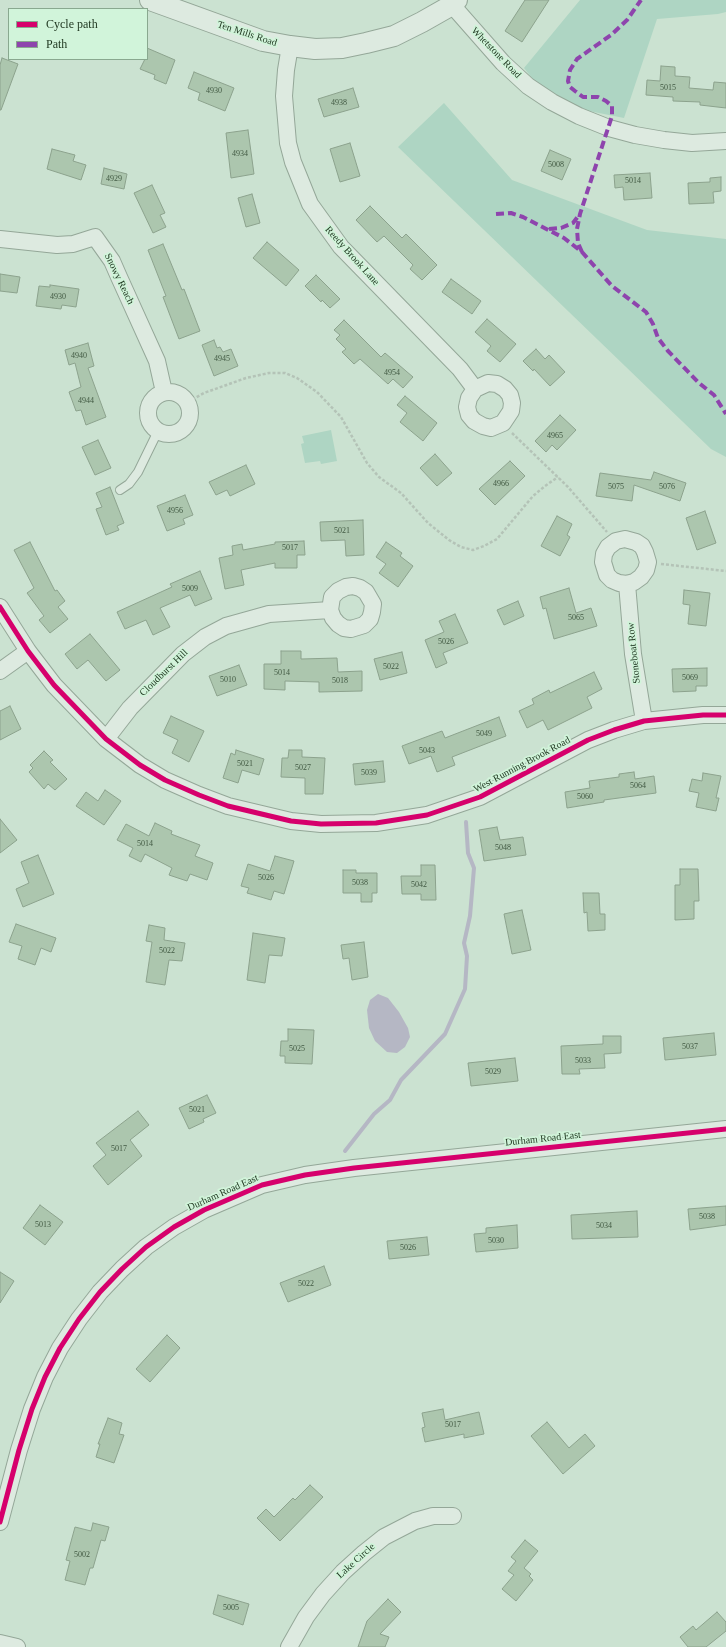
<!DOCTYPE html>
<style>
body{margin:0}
#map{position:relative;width:726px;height:1647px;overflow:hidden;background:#cbe2d1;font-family:"Times New Roman",serif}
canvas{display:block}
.legend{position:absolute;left:8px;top:8px;width:140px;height:52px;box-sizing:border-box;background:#d1f4da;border:1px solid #89a88f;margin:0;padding:5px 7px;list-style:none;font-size:12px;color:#1d351e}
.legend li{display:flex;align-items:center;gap:8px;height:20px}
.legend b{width:20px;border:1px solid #89a88f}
</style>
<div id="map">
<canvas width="726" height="1647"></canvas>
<ul class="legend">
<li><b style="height:5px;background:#d6006c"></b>Cycle path</li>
<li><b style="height:5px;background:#8e44ad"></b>Path</li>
</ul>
</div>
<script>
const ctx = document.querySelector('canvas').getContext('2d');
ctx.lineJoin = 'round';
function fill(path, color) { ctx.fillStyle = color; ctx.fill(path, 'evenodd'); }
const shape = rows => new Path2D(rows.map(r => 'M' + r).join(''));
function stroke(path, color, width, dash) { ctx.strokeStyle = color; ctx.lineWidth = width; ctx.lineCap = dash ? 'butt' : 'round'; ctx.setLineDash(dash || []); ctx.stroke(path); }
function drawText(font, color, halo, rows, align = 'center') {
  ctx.font = font + ' "Times New Roman",serif'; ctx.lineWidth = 3.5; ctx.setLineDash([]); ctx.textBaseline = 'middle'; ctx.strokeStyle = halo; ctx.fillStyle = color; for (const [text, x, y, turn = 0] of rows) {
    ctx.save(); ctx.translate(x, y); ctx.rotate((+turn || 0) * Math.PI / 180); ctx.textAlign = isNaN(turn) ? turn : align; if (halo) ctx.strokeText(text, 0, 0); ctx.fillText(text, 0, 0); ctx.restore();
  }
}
fill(shape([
 [580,0,726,0,726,12,718,14,657,19,624,118,579,109,536,83,524,68],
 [444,103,512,180,647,230,726,239,726,457,711,449,398,147],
 [331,430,337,461,321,464,320,461,305,463,301,444,304,443,302,436]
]), '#aed5c3');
fill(shape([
 [378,994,388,998,399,1012,408,1028,410,1037,405,1047,397,1053,387,1052,375,1041,369,1028,367,1010,370,1000]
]), '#b5b7c4');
stroke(shape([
 [345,1151,374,1114,390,1100,401,1080,445,1034,465,989,467,956,464,943,470,916,474,868,468,853,466,822]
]), '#b5b7c4', 4);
const building = shape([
 [525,0,549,0,522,42,505,31,525,0],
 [147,48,175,60,166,84,154,79,155,75,140,69,145,59,147,59,147,48],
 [2,58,18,64,1,110,0,110,0,65,2,58],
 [661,66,675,67,675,76,690,77,689,88,713,90,714,82,726,83,726,108,700,105,700,102,673,101,673,97,646,95,647,80,660,81,661,66],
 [194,72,234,88,225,111,198,100,200,93,188,88,194,72],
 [353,88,359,107,324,117,318,99,353,88],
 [248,130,254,174,231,178,226,133,248,130],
 [350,143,360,176,340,182,330,149,350,143],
 [52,149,75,155,73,161,86,165,81,180,47,169,52,149],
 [550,150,571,159,562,180,541,171,550,150],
 [104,168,127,174,124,189,101,184,104,168],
 [650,173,652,198,624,200,623,187,615,188,614,175,650,173],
 [721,177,721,191,713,192,714,203,689,204,688,183,710,182,710,178,721,177],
 [152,185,165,213,160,215,166,227,153,233,134,193,152,185],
 [252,194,260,223,246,227,238,198,252,194],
 [370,206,402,238,406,234,437,265,422,280,410,269,413,265,384,236,377,242,356,220,370,206],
 [267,242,299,270,286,286,253,258,267,242],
 [163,244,182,290,184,289,200,331,179,339,163,297,166,296,148,250,163,244],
 [0,274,20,277,17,293,0,291,0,274],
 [316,275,340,299,330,308,322,300,321,302,305,286,316,275],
 [451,279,481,301,472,314,442,292,451,279],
 [50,285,79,289,76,307,62,305,61,309,36,306,39,286,50,287,50,285],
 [487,319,516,344,500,362,487,351,491,346,475,332,487,319],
 [344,320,381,357,385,353,413,377,403,388,393,379,388,384,360,359,354,364,342,352,346,349,336,339,340,335,334,330,344,320],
 [214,340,217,348,220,347,223,352,231,349,238,366,214,376,202,345,214,340],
 [88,343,94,366,88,368,106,417,86,425,81,410,76,411,69,392,81,387,75,363,69,365,65,350,88,343],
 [536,349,545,359,549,355,565,372,550,386,534,369,533,371,523,361,536,349],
 [405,396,437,423,423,441,400,422,407,413,397,405,405,396],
 [560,415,576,430,557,450,552,445,546,452,535,441,560,415],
 [98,440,111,468,95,475,82,447,98,440],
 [435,454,452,473,437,486,420,468,435,454],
 [510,461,525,476,495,505,479,489,510,461],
 [246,465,255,484,230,496,227,490,216,495,209,482,246,465],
 [654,472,686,483,680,501,634,485,632,501,596,496,600,473,651,480,654,472],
 [110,487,124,523,117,526,119,530,106,535,96,509,102,507,96,493,110,487],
 [185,495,193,515,183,519,185,524,167,531,157,506,185,495],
 [705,511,716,543,697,550,686,518,705,511],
 [557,516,572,524,567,535,570,537,560,556,541,546,557,516],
 [363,520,364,555,346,556,345,540,321,541,320,522,363,520],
 [304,541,305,555,297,555,297,568,275,568,275,563,241,570,244,585,225,589,219,558,233,555,232,546,242,544,243,550,275,544,275,542,304,541],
 [30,542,55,591,57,590,65,601,58,607,68,619,50,633,39,620,44,616,27,593,34,588,14,550,30,542],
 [386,542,402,553,400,556,413,566,398,587,379,573,386,564,376,557,386,542],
 [200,571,212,599,195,606,190,595,160,608,170,627,153,635,146,620,125,629,117,612,172,587,170,584,200,571],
 [569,588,576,613,591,608,597,626,554,639,546,608,543,609,540,597,569,588],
 [684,590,710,593,706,626,688,624,690,605,683,604,684,590],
 [518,601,524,616,504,625,497,610,518,601],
 [455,614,468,643,443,653,447,663,436,668,425,640,444,632,439,621,455,614],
 [90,634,120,670,106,681,88,660,77,669,65,654,90,634],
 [281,651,301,651,301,659,337,658,338,672,362,671,362,691,319,692,319,682,285,681,285,690,264,689,264,664,281,664,281,651],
 [402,652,407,673,380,680,374,659,402,652],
 [239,665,247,685,217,696,209,676,239,665],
 [707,668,707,686,696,686,696,691,673,692,672,669,707,668],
 [594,672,602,689,587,697,592,708,548,730,543,720,527,728,519,711,534,704,532,699,549,690,550,693,594,672],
 [10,706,21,729,0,740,0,711,10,706],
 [171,716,204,731,189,762,172,753,178,740,163,733,171,716],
 [499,717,506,736,452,757,455,765,437,772,431,756,409,764,402,746,442,731,445,738,499,717],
 [236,750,264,759,259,775,242,770,238,783,223,778,231,753,235,755,236,750],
 [289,750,302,750,302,757,325,758,323,794,305,794,305,778,281,777,282,758,288,758,289,750],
 [44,751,53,760,50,762,67,779,55,790,48,784,44,789,29,772,33,768,30,765,44,751],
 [383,761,385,782,355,785,353,764,383,761],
 [634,772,635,779,654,776,656,793,604,800,604,802,567,808,565,792,590,788,589,781,619,777,619,774,634,772],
 [703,773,721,776,716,798,719,798,716,811,696,807,699,793,689,791,692,779,702,781,703,773],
 [105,790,121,801,104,825,76,806,86,792,98,801,105,790],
 [0,819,17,840,0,853,0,819],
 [155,823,172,831,171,834,200,845,195,856,213,863,207,880,190,874,187,881,169,875,172,868,145,854,141,862,129,856,133,848,117,840,126,824,149,836,155,823],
 [497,827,500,840,523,837,526,855,484,861,479,830,497,827],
 [38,855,54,894,23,907,16,889,29,883,21,862,38,855],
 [275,856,294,861,284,894,274,891,271,900,247,893,249,888,241,886,248,864,270,871,275,856],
 [421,865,435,865,436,900,421,900,421,894,402,894,401,876,421,876,421,865],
 [680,869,698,869,699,901,694,901,694,919,675,920,675,885,680,885,680,869],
 [343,870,356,870,356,873,377,873,377,893,372,893,372,902,361,902,361,893,343,893,343,870],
 [583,893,599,893,600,914,605,914,605,930,588,931,587,912,584,913,583,893],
 [522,910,531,950,512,954,504,914,522,910],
 [16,924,56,938,51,952,41,948,35,965,18,959,22,946,9,942,16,924],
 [149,925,165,928,164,940,185,943,182,961,169,960,165,985,146,982,152,942,146,941,149,925],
 [253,933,285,938,282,956,269,955,265,983,247,980,253,933],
 [364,942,368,977,352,980,349,958,343,959,341,945,364,942],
 [288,1029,314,1030,312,1064,285,1063,285,1056,280,1056,281,1041,288,1041,288,1029],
 [714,1033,716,1055,665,1060,663,1038,714,1033],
 [603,1036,621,1036,621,1053,604,1054,605,1068,579,1069,580,1074,562,1074,561,1046,603,1044,603,1036],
 [515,1058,518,1081,471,1086,468,1063,515,1058],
 [207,1095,216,1113,203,1119,204,1122,189,1129,179,1108,207,1095],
 [138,1111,149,1125,130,1140,142,1156,108,1185,93,1166,106,1155,96,1143,138,1111],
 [40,1205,63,1222,45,1245,23,1228,40,1205],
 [726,1206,726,1225,690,1230,688,1209,726,1206],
 [637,1211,638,1237,572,1239,571,1215,637,1211],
 [517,1225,518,1248,476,1252,474,1234,486,1233,486,1228,517,1225],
 [427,1237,429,1255,389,1259,387,1241,427,1237],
 [324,1266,331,1285,288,1302,280,1283,324,1266],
 [0,1272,14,1281,0,1303,0,1272],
 [167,1335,180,1348,150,1382,136,1369,167,1335],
 [443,1409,445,1420,479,1412,484,1434,464,1438,464,1434,425,1442,422,1428,425,1427,422,1413,443,1409],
 [108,1418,122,1423,119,1434,124,1435,114,1463,96,1457,100,1444,98,1444,108,1418],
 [547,1422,569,1448,585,1434,595,1446,563,1474,531,1436,547,1422],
 [310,1485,323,1497,280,1541,257,1518,266,1509,274,1517,293,1498,295,1500,310,1485],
 [93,1523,109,1527,105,1541,101,1540,93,1568,90,1568,85,1585,65,1580,70,1561,66,1560,75,1527,91,1531,93,1523],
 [525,1540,538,1551,524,1568,531,1574,529,1576,533,1580,516,1601,502,1589,514,1575,508,1571,516,1561,511,1557,525,1540],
 [218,1595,249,1604,243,1625,213,1614,218,1595],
 [388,1599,401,1612,380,1634,389,1637,385,1647,358,1647,367,1621,388,1599],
 [717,1612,726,1622,726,1631,706,1647,688,1647,680,1637,693,1626,696,1630,717,1612]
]);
fill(building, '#acc6ae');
stroke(building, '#8ca28d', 1);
const service = shape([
 [120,490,129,484,138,472,158,431]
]);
const minor = shape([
 [452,5,503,63,528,86,552,102,579,116,609,128,635,135,664,140,692,143,726,141],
 [290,46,286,70,284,96,288,143,293,162,310,204,341,247,460,369,475,389,469,398,467,407,469,415,474,421,483,426,491,428,503,423,511,411,512,403,510,395,505,389,497,384,488,383,475,389],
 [0,239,57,245,73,244,95,237,112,261,119,277,157,361,164,392],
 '148 413a21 21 0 1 1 42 0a21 21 0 1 1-42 0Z',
 [627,584,634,582,641,577,646,570,648,562,645,552,642,546,636,542,625,539,616,541,608,547,604,554,603,562,607,575,612,580,619,583,627,584,633,654,644,721],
 [0,607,28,651,54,685,106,739,140,765,165,780,199,795,228,806,291,821,321,824,376,823,427,815,480,797,588,740,614,730,644,721,703,715,726,715],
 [0,671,28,651],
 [106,739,130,708,183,654,205,637,226,626,269,614,330,610,332,597,338,591,346,587,353,586,360,588,366,592,373,604,372,612,370,619,364,625,351,629,344,628,338,624,333,618,330,610],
 [0,1522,19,1450,32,1409,45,1377,60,1348,79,1319,100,1292,122,1269,146,1247,174,1227,204,1210,262,1185,305,1175,354,1168,726,1129],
 [0,1643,17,1647],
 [289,1647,306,1617,323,1594,343,1572,364,1553,384,1537,415,1521,433,1516,453,1516]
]);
const tertiary = shape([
 [150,0,263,41,290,46,315,49,342,48,366,43,394,36,422,22,452,5,457,0]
]);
stroke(service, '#94a798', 10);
stroke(minor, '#94a798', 18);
stroke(tertiary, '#94a798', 22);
stroke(shape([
 [188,402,204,393,246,378,269,373,285,373,297,378,317,392,341,417,367,463,379,477,401,493,428,523,449,540,461,547,473,550,484,546,497,539,533,496,545,486,558,477],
 [512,433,568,487,607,532],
 [661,564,726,571]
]), '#b4c3b7', 2.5, [3, 2]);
stroke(service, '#ddeae0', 8);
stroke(minor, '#ddeae0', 16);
stroke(tertiary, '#ddeae0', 20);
stroke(shape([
 [496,214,511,213,523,217,564,238,582,252,612,286,646,312,653,324,658,338,668,351,699,383,714,395,726,414],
 [549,229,561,228,573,223,579,215],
 [582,252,578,243,577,229,580,214,612,116,612,106,606,101,598,97,583,97,575,91,570,87,568,81,570,70,577,59,611,35,627,20,641,0]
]), '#8e44ad', 4, [8, 4]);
stroke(shape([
 [0,607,28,651,54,685,106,739,140,765,165,780,199,795,228,806,291,821,321,824,376,823,427,815,480,797,588,740,614,730,644,721,703,715,726,715],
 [0,1522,19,1450,32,1409,45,1377,60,1348,79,1319,100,1292,122,1269,146,1247,174,1227,204,1210,262,1185,305,1175,354,1168,726,1129]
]), '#d6006c', 5);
drawText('8px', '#415942', null, [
 ["5015",668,88],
 ["4930",214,91],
 ["4938",339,103],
 ["4934",240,154],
 ["5008",556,165],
 ["4929",114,179],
 ["5014",633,181],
 ["4930",58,297],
 ["4940",79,356],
 ["4945",222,359],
 ["4954",392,373],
 ["4944",86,401],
 ["4965",555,436],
 ["4966",501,484],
 ["5075",616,487],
 ["5076",667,487],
 ["4956",175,511],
 ["5021",342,531],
 ["5017",290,548],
 ["5009",190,589],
 ["5065",576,618],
 ["5026",446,642],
 ["5022",391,667],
 ["5014",282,673],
 ["5069",690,678],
 ["5010",228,680],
 ["5018",340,681],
 ["5049",484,734],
 ["5043",427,751],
 ["5021",245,764],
 ["5027",303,768],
 ["5039",369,773],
 ["5064",638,786],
 ["5060",585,797],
 ["5014",145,844],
 ["5048",503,848],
 ["5026",266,878],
 ["5038",360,883],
 ["5042",419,885],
 ["5022",167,951],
 ["5037",690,1047],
 ["5025",297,1049],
 ["5033",583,1061],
 ["5029",493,1072],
 ["5021",197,1110],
 ["5017",119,1149],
 ["5038",707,1217],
 ["5013",43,1225],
 ["5034",604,1226],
 ["5030",496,1241],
 ["5026",408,1248],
 ["5022",306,1284],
 ["5017",453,1425],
 ["5002",82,1555],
 ["5005",231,1608]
]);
drawText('10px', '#1d351e', '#d1f4da', [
 ["Ten Mills Road",247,34,18],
 ["Whetstone Road",496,53,46],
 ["Reedy Brook Lane",352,256,48],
 ["Snowy Reach",119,279,64],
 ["Stoneboat Row",634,653,-96],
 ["Cloudburst Hill",164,673,-44],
 ["West Running Brook Road",522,765,-28],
 ["Durham Road East",543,1139,-6],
 ["Durham Road East",223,1193,-24],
 ["Lake Circle",356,1561,-42]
]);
</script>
